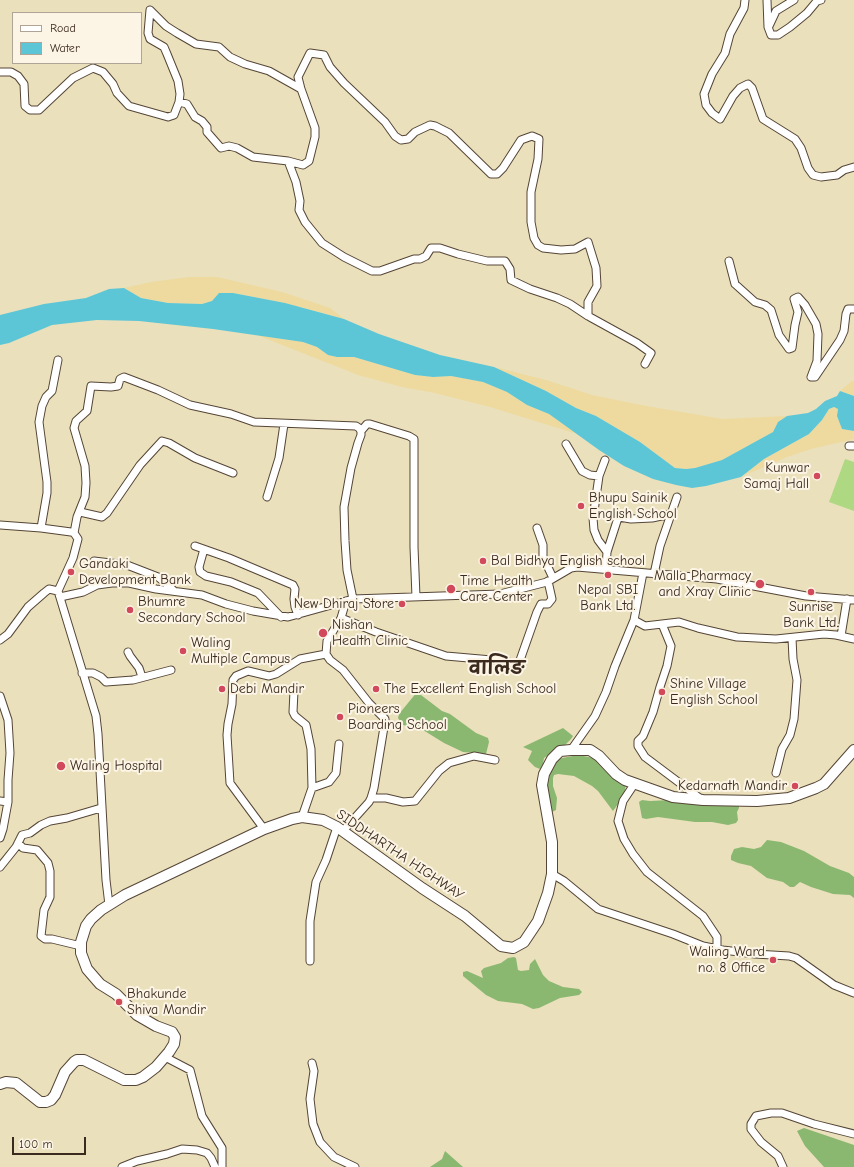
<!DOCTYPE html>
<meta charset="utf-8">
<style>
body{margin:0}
#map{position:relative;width:854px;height:1167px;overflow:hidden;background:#eae0bc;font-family:"Comic Neue",sans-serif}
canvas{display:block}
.legend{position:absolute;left:12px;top:12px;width:130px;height:52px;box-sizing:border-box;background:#fcf5e5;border:1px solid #afa495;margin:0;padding:5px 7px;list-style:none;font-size:12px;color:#3b2a1e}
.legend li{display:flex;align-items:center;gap:8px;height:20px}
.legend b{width:20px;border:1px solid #afa495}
.scale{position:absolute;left:12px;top:1137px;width:74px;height:18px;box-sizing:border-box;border:2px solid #3b2a1e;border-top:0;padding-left:5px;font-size:12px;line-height:14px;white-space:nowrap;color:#3b2a1e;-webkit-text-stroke:3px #fcf5e5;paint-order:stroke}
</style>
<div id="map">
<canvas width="854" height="1167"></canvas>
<ul class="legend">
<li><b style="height:5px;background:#fff"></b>Road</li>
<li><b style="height:11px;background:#5cc6d7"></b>Water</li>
</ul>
<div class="scale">100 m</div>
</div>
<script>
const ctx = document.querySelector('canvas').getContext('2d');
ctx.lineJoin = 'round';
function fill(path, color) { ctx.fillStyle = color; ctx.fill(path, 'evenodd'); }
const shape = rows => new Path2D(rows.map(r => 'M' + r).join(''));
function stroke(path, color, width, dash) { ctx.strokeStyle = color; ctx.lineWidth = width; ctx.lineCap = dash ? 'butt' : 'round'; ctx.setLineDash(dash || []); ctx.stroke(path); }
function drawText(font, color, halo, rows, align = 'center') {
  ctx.font = font + ' "Comic Neue","Playpen Sans Deva",sans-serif'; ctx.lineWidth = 4; ctx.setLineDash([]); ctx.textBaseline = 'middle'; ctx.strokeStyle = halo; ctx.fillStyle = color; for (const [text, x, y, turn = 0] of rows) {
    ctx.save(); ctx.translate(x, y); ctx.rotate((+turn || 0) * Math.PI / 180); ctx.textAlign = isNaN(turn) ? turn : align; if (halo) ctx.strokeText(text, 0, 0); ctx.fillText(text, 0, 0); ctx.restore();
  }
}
fill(shape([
 [845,459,854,462,854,511,829,502]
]), '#afd882');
fill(shape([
 [417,692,442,711,450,714,476,733,488,738,489,742,486,754,463,752,444,743,423,730,403,725,398,718,399,714],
 [563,728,573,736,571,739,565,745,544,758,543,764,540,769,535,767,528,760,532,751,523,747],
 [578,755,594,758,626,784,624,796,613,811,598,791,592,786,574,776,558,774,554,775,553,778,553,786,557,798,556,810,552,812,548,813,545,776,557,759],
 [642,800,650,801,670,800,739,804,739,808,737,812,738,820,736,823,728,825,712,822,695,822,658,817,646,819,642,818,639,802],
 [767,840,781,842,804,851,830,866,849,873,854,877,854,898,850,895,833,894,811,887,800,882,794,887,790,887,783,882,767,878,751,866,738,863,731,860,731,856,734,849,742,847,754,849,761,847],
 [514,957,516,958,518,970,521,971,529,970,530,964,535,959,543,975,549,981,563,987,579,989,582,992,579,995,560,998,539,1008,533,1009,522,1004,498,1001,486,995,463,976,463,972,467,971,483,978,481,971,484,968,501,963,508,958],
 [804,1128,854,1145,854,1167,824,1167,805,1146,797,1131],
 [445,1151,463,1167,464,1167,430,1167,442,1159]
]), '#8bb870');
fill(shape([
 [189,277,217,277,282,292,330,308,344,319,285,303,233,293,219,293,212,301,202,304,168,303,141,298,124,288,151,282],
 [257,335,303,342,317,347,328,355,337,357,354,357,415,375,433,377,451,376,483,382,507,392,527,405,549,414,577,434,490,407,435,393,402,387,358,375],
 [494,367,546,380,592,395,646,406,723,419,787,416,778,422,773,432,722,460,695,468,686,469,675,468,640,442,596,416,576,408,546,391],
 [852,381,854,381,854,396,840,391],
 [834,407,838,409,837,416,842,429,854,431,854,439,811,449,787,457,743,476,764,459,809,434,822,420,829,409]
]), '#eeda9e');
fill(shape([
 [124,288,141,298,168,303,202,304,212,301,219,293,233,293,285,303,344,319,379,334,440,355,494,367,546,391,576,408,596,416,640,442,675,468,686,469,695,468,722,460,773,432,778,422,787,416,808,413,816,409,825,401,837,396,840,391,854,396,854,431,842,429,837,416,838,409,834,407,829,409,822,420,809,434,764,459,741,477,706,486,692,488,676,485,653,479,624,466,599,450,549,414,527,405,507,392,483,382,451,376,433,377,415,375,354,357,337,357,328,355,317,347,303,342,213,329,139,321,97,320,52,325,9,343,0,345,0,315,44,304,86,298,109,289]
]), '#5cc6d7');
const minor = shape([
 [745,0,744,8,730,34,725,53,712,74,704,94,706,105,712,113,720,119,733,96,740,88,748,84,752,88,763,119,795,139,801,148,808,168,813,175,821,177,837,175,844,170,854,167],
 [767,0,768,27,771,35,778,35,790,27,807,13,817,1,821,0],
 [769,26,776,11,794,0],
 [0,72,11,72,18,76,24,84,25,106,30,110,39,110,73,78,93,68,103,72,113,84,117,93,129,106,168,117,174,115,179,102,187,104,195,117,202,121,207,127,207,132,221,148,229,146,237,148,253,157,288,161,296,182,300,201,299,210,305,222,322,243,344,257,372,271,380,271,414,259,420,259,426,256,431,248,440,248,458,254,487,261,505,261,510,269,511,280,530,289,557,298,570,304,588,316,637,343,651,353,645,364],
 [179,102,180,94,178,81,167,54,164,47,150,39,148,33,150,10,166,26,177,33,196,44,219,47,230,57,245,64,269,71,301,89,298,77,310,53,324,55,330,67,344,83,385,122,395,136,401,140,408,139,415,132,430,125,435,126,449,133,491,174,497,174,503,168,521,140,532,136,539,139,538,159,531,192,531,222,534,238,538,245,543,248,561,250,575,249,588,242,596,268,597,286,588,302,588,316],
 [288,161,303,165,309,161,315,137,315,128,301,89],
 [729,261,735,284,755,302,765,305,771,310,779,335,789,349,792,348,795,325,798,312,794,299,798,297,805,305,816,324,818,334,817,361,811,377,815,377,840,340,844,331,846,314,848,309,854,309],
 [361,431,367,424,370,424,409,436,414,439,414,547,416,597],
 [566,444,582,471,590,475,599,476],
 [849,446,854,446],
 [605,460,599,476,593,518,594,530,598,540,607,552],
 [267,497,279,458,284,424],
 [80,512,102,517,107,513,140,465,162,441,169,443,195,458,233,473],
 [0,525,41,528,71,532,74,533,78,539,73,558,58,591,96,716,98,734,106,880,109,905],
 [41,528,47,493,47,482,39,422,42,406,46,397,52,391,58,360],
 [537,528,543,545,543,557,553,578],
 [74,533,77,517,85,497,86,483,85,466,74,428,76,421,87,411,91,386,111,387,118,386,120,379,124,377,158,390,190,405,231,414,254,422,356,426,359,428,361,431,361,435,358,443,351,468,344,507,345,541,347,570,353,599],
 [195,546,229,558,293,585,295,589,294,599,295,607,298,615],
 [204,549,199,567,200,572,206,576,231,582,258,593,281,617],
 [94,561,127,565,158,577,168,585,174,591],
 [606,569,607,552,617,521,619,517,631,519,652,518,671,514],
 [654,574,660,546,677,497],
 [60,597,83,592,97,585,112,583,129,583,156,589,202,595,226,604,253,611,288,617,353,599,500,594,547,582,571,568,577,567,717,579,806,596,854,600],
 [341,618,376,632,446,656,503,661,517,664,519,663,537,612,541,604,548,604,552,599,548,581],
 [634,620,645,626,679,622,698,628,737,637,776,639,824,634,836,635,854,639],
 [662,624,671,646,667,666,660,687,653,712,643,736,638,741,638,746,645,757,701,799],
 [841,636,847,599],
 [0,640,8,634,28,607,44,593,49,589,58,591],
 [128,652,130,656,139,668,142,677],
 [326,654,330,660,343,670,369,703,385,719,385,721,374,788,371,798,369,802,343,831],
 [82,673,93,673,101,677,106,682,133,680,171,670],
 [294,691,293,712,295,716,306,725,311,749,312,788],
 [0,696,8,720,10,753,8,780,8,802,3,829,0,838],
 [571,750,595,716,606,692,615,666,634,620,643,573],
 [776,773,782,749,790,735,794,719,797,680,793,659,792,638],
 [635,783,623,801,618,821,624,839,633,854,647,872,703,916,717,937,717,949],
 [371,798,386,798,403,802,415,801,439,771,449,763,474,756,495,760],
 [0,801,8,802],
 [302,817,312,788,329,782,336,773,339,744],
 [264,829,230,783,227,735,228,724,232,704,233,680,236,676,248,671,269,676,276,674,300,659,326,654,327,641,341,618,346,601],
 [18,843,23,848,37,850,48,863,50,871,50,897,44,910,41,936,45,939,52,939,81,946],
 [0,867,16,847,22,835,30,833,41,825,50,821,67,818,101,808],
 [552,874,564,881,598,909,673,934,703,946,723,950,755,954,789,956,796,958,834,985,854,993],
 [310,961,310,921,316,882,326,860,337,827],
 [165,1057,190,1070,202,1116,222,1148,222,1167],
 [312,1063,314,1071,310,1099,313,1124,320,1142,334,1157,355,1167],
 [122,1167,137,1161,167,1154,182,1149,197,1150,207,1153,211,1158,215,1167],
 [783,1167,778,1156,761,1142,751,1129,751,1124,756,1116,771,1113,782,1113,814,1124,854,1134]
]);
const highway = shape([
 [0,1084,6,1082,16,1083,40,1102,46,1102,51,1100,55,1095,65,1072,74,1062,77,1060,84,1060,124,1080,136,1080,143,1077,156,1067,169,1052,174,1044,175,1037,172,1032,156,1026,137,1015,116,994,100,984,87,969,81,953,81,942,86,926,91,919,101,910,125,895,264,829,292,819,302,817,323,820,337,827,422,888,465,916,501,946,513,948,524,942,538,921,548,893,552,874,552,842,542,785,544,774,552,759,560,751,571,750,590,750,599,756,616,774,625,780,673,797,703,800,757,801,789,798,816,788,824,784,854,750]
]);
stroke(minor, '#554536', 9);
stroke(highway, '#554536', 12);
stroke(minor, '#fff', 7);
stroke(highway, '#fff', 10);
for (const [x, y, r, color] of [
 [817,476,4,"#d1495b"],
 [581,506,4,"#d1495b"],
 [483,561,4,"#d1495b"],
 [71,572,4,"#d1495b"],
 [608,575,4,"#d1495b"],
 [760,584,5,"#d1495b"],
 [451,589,5,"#d1495b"],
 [811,592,4,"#d1495b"],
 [402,604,4,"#d1495b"],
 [130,610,4,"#d1495b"],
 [323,633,5,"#d1495b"],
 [183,651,4,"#d1495b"],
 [222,689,4,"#d1495b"],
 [376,689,4,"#d1495b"],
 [662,692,4,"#d1495b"],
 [340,717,4,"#d1495b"],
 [61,766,5,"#d1495b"],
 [795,786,4,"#d1495b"],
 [773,960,4,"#d1495b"],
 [119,1002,4,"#d1495b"]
]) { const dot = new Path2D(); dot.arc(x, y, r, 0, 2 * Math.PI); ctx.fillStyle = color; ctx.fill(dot); stroke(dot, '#fcf5e5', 1.5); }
drawText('14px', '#3b2a1e', '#fcf5e5', [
 ["Kunwar",809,468,"right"],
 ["Samaj Hall",809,484,"right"],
 ["Bhupu Sainik",589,498],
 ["English School",589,514],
 ["Bal Bidhya English school",491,561],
 ["Gandaki",79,564],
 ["Development Bank",79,580],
 ["Malla Pharmacy",751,576,"right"],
 ["and Xray Clinic",751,592,"right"],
 ["Time Health",460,581],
 ["Care Center",460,597],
 ["Nepal SBI",608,590,"center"],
 ["Bank Ltd.",608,606,"center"],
 ["Bhumre",138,602],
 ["Secondary School",138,618],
 ["New Dhiraj Store",394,604,"right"],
 ["Sunrise",811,607,"center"],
 ["Bank Ltd.",811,623,"center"],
 ["Nishan",332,625],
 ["Health Clinic",332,641],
 ["Waling",191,643],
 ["Multiple Campus",191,659],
 ["Shine Village",670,684],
 ["English School",670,700],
 ["Debi Mandir",230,689],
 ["The Excellent English School",384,689],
 ["Pioneers",348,709],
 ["Boarding School",348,725],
 ["Waling Hospital",70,766],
 ["Kedarnath Mandir",787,786,"right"],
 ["Waling Ward",765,952,"right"],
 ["no. 8 Office",765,968,"right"],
 ["Bhakunde",127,994],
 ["Shiva Mandir",127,1010]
], 'left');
drawText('14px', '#3b2a1e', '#fcf5e5', [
 ["SIDDHARTHA HIGHWAY",400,855,34]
]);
drawText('bold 18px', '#3b2a1e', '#fcf5e5', [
 ["वालिङ",497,669]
]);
</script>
